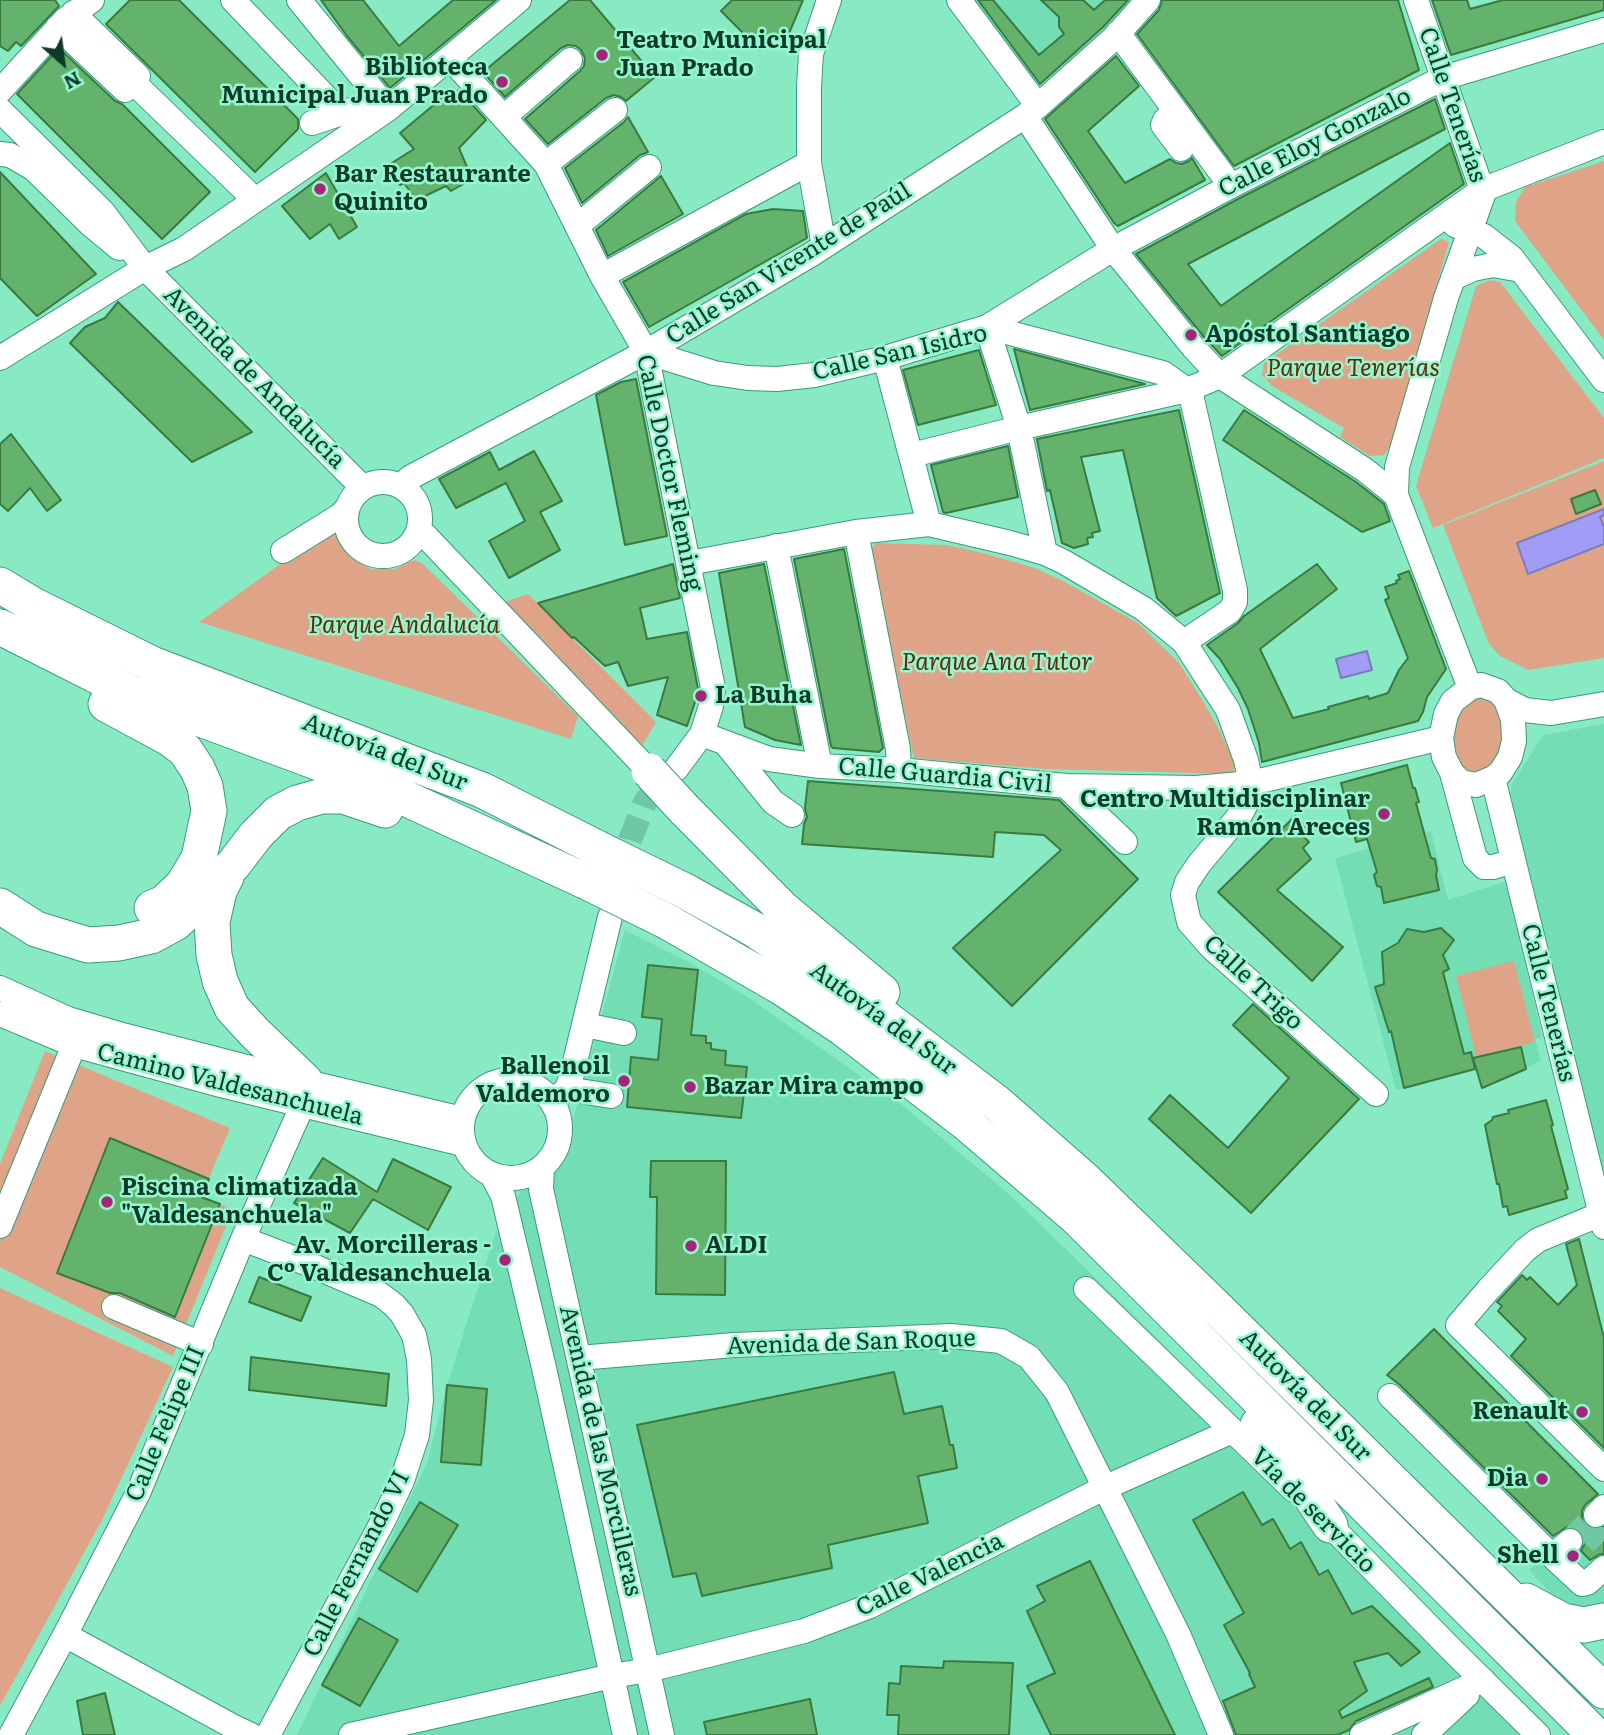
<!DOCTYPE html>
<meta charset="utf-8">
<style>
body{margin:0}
#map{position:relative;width:1604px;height:1735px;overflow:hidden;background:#87eac2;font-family:Literata,serif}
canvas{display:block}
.north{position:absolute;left:28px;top:28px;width:70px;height:70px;-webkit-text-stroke:5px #94f7cf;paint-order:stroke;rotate:152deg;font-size:19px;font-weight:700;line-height:28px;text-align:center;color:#0e3a2a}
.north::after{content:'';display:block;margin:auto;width:24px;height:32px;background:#0e3a2a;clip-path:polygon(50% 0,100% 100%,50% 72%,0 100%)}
</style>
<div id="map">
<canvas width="1604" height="1735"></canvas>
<div class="north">N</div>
</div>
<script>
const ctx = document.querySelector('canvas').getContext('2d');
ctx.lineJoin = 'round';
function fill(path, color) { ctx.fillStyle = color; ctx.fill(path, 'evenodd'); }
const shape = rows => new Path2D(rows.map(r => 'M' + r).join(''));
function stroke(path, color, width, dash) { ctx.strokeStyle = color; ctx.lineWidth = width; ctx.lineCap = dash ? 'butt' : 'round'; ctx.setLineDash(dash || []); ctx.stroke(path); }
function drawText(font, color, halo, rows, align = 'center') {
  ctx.font = font + ' Literata,serif'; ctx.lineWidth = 5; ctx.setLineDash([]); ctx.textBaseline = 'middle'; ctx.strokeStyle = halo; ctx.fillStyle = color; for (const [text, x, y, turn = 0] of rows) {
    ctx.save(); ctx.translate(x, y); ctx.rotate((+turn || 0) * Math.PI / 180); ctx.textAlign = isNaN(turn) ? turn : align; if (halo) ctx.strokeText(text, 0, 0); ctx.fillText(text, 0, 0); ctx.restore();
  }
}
fill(shape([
 [965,0,1136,0,1124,15,1039,86],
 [1604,724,1604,1199,1509,800,1512,784,1543,735],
 [1431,831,1448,900,1507,881,1542,1037,1535,1039,1541,1061,1482,1088,1476,1070,1396,1090,1335,858],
 [625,930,687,961,743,994,902,1105,1009,1194,1152,1333,1544,1735,297,1735,427,1463,447,1385,496,1232,521,1190,550,1175,565,1149],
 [1601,1496,1604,1499,1604,1614,1565,1609,1529,1570]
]), '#73deb4');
fill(shape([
 [1604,161,1604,340,1515,221,1516,202,1525,187],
 [1441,239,1449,242,1390,447,1384,455,1370,456,1340,437,1344,428,1272,386,1262,375,1264,363],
 [1490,280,1500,282,1604,418,1604,458,1433,528,1416,486,1476,286],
 [1604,461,1604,658,1529,670,1500,656,1489,644,1443,525],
 [334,529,344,547,353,559,371,569,395,569,414,560,422,563,578,716,571,739,199,622,325,532],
 [876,543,946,545,983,553,1035,568,1065,582,1138,623,1179,663,1201,698,1220,731,1233,760,1235,767,1232,774,1045,769,914,758,870,558,870,550],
 [528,594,656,722,639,751,495,605],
 [1492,697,1506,726,1497,762,1476,776,1460,770,1450,733,1468,698],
 [1514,961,1535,1042,1476,1057,1456,976],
 [45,1051,230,1128,201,1197,233,1209,173,1356,0,1267,0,1164],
 [0,1288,173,1367,103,1518,0,1706]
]), '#dfa488');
const water = shape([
 [1604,509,1604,515,1600,517,1604,527,1604,544,1528,574,1517,543,1604,509],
 [1367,651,1372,670,1341,678,1336,659,1367,651]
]);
fill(water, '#a39cf6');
stroke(water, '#767fb9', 2);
const building = shape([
 [0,0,55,0,59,6,21,46,16,42,8,51,0,46,0,0],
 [130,0,179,0,298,119,298,129,255,172,106,24,130,0],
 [321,0,363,0,399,46,453,0,496,0,390,88,347,36,321,0],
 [570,0,590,0,655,77,626,101,621,97,614,95,606,98,548,144,525,119,580,71,584,66,585,58,581,50,576,46,568,45,561,48,505,97,483,72,570,0],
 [732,0,803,0,785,43,772,37,760,50,721,11,732,0],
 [978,0,993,0,1039,55,1064,34,1059,27,1059,17,1041,0,1083,0,1094,10,1105,0,1128,0,1103,27,1040,84,978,0],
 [1162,0,1398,0,1419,70,1234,166,1137,34,1159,10,1162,0],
 [1432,0,1467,0,1470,9,1503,0,1604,0,1604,10,1451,55,1432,0],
 [59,48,115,101,122,104,210,192,162,239,17,94,59,48],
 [1116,56,1139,86,1088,131,1125,183,1170,159,1176,163,1182,164,1189,161,1192,158,1205,180,1118,226,1114,223,1045,119,1116,56],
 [453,89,456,92,459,90,486,120,459,148,472,179,451,191,446,186,427,195,419,204,404,183,400,185,387,166,414,149,400,133,453,89],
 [1435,99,1445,129,1188,264,1221,306,1450,143,1464,184,1222,356,1204,337,1136,254,1238,199,1435,99],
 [628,117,648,152,640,155,582,203,565,168,624,122,628,117],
 [0,172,96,274,37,316,0,278,0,172],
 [326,173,357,227,339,239,330,224,310,239,282,206,326,173],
 [661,176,683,214,608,256,596,230,661,176],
 [773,209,803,211,807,238,649,327,623,282,746,214,773,209],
 [118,302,252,432,192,462,70,343,85,327,105,318,118,302],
 [1014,349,1145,384,1030,410,1014,349],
 [979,350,996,405,918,425,903,370,979,350],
 [636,379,667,536,625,545,596,395,621,382,636,379],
 [1179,410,1220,593,1176,616,1157,598,1123,450,1081,457,1100,531,1092,533,1093,537,1087,538,1088,544,1074,548,1062,543,1050,490,1047,491,1037,439,1179,410],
 [1244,410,1356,482,1384,504,1390,521,1362,532,1223,440,1244,410],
 [11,434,61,500,47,511,30,488,8,511,0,504,0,444,11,434],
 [1008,446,1018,497,946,513,943,512,931,465,1008,446],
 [534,451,562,501,540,512,560,550,509,578,489,541,525,521,506,483,456,508,439,479,490,452,499,470,534,451],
 [1595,490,1601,504,1576,514,1571,499,1595,490],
 [844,549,883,748,879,752,833,748,831,746,794,559,844,549],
 [673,564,680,598,640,608,647,639,687,632,698,689,697,696,687,726,657,715,668,677,628,686,618,662,605,666,574,637,572,638,538,603,673,564],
 [764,564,801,745,775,740,745,727,719,573,764,564],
 [1317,564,1337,589,1260,649,1293,718,1329,709,1328,707,1368,696,1369,699,1388,693,1399,670,1408,658,1385,600,1389,598,1385,587,1397,583,1396,581,1400,579,1398,575,1409,571,1446,669,1427,697,1423,712,1418,721,1262,762,1259,743,1248,709,1238,688,1220,659,1207,645,1238,623,1244,616,1317,564],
 [1407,765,1413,788,1415,788,1419,802,1416,803,1426,840,1431,858,1435,859,1437,870,1436,875,1439,890,1384,903,1381,887,1377,886,1374,875,1377,872,1367,839,1356,842,1341,783,1407,765],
 [808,781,1059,800,1138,879,1012,1006,953,948,1061,850,1044,835,995,832,993,857,802,844,804,824,807,817,805,808,808,781],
 [1295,816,1306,827,1299,832,1309,842,1303,848,1311,859,1277,890,1343,947,1312,981,1218,892,1295,816],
 [1441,928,1454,940,1443,955,1449,969,1443,972,1464,1054,1471,1052,1475,1069,1404,1088,1391,1031,1389,1032,1375,987,1384,984,1382,952,1398,943,1407,929,1424,932,1441,928],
 [648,965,698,970,691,1035,706,1036,706,1043,711,1043,711,1049,726,1051,725,1065,747,1067,741,1118,627,1107,631,1057,658,1060,662,1019,642,1017,648,965],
 [1253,1004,1359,1099,1251,1213,1149,1119,1170,1095,1228,1148,1289,1078,1233,1025,1253,1004],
 [1521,1047,1526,1069,1482,1088,1473,1058,1521,1047],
 [1546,1100,1553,1125,1551,1126,1568,1189,1565,1191,1567,1198,1509,1215,1507,1206,1503,1207,1499,1184,1497,1184,1485,1125,1492,1120,1493,1117,1509,1113,1508,1110,1546,1100],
 [110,1138,209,1179,201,1197,220,1204,175,1317,120,1293,110,1293,57,1273,110,1138],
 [323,1158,377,1192,393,1159,451,1187,428,1230,373,1199,350,1233,294,1203,323,1158],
 [651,1161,726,1161,725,1295,656,1294,657,1197,650,1197,651,1161],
 [1579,1239,1604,1338,1604,1448,1511,1356,1526,1339,1498,1311,1502,1306,1497,1302,1522,1275,1527,1280,1530,1277,1558,1305,1577,1285,1566,1244,1579,1239],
 [259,1277,311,1297,301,1321,249,1302,259,1277],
 [1434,1329,1598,1494,1585,1505,1582,1511,1582,1518,1585,1525,1592,1529,1599,1529,1604,1527,1604,1554,1600,1554,1590,1560,1581,1551,1584,1545,1584,1538,1581,1531,1574,1527,1567,1527,1553,1536,1400,1385,1387,1375,1434,1329],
 [251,1357,389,1374,386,1406,249,1390,251,1357],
 [894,1372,904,1414,942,1406,950,1445,953,1445,957,1468,918,1476,928,1523,828,1545,832,1568,702,1596,696,1573,673,1577,637,1425,894,1372],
 [447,1385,487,1389,481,1465,441,1462,447,1385],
 [1243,1492,1262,1525,1273,1519,1290,1549,1301,1542,1319,1575,1328,1570,1352,1614,1372,1606,1420,1652,1401,1666,1388,1653,1354,1662,1367,1691,1339,1711,1342,1718,1429,1678,1433,1687,1356,1721,1349,1730,1337,1735,1236,1735,1223,1701,1255,1687,1249,1674,1250,1673,1224,1625,1244,1613,1193,1520,1243,1492],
 [420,1502,458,1525,417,1592,379,1569,420,1502],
 [1090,1561,1175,1735,1051,1735,1027,1686,1055,1673,1027,1611,1045,1601,1037,1586,1090,1561],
 [359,1618,398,1640,360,1706,322,1685,359,1618],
 [944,1661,1013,1663,1009,1735,898,1735,899,1715,887,1715,889,1683,900,1684,901,1666,943,1668,944,1661],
 [105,1693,115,1735,83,1735,77,1701,105,1693],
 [810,1699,817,1735,707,1735,704,1722,810,1699]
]);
fill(building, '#64b36c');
stroke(building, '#3a7a41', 2);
stroke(shape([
 [621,875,630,840,645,802,672,772],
 [1585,1526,1604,1545],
 [1570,1541,1596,1515]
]), '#6fc7a4', 24, [24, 12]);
const minor = shape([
 [233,0,341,113],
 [299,0,388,109],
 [959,0,1038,106],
 [1416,0,1480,184,1483,195,1446,298,1397,467,1396,495,1470,688],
 [58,27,125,90,134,83,138,76,73,13],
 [1118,33,1231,186],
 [450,58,546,164,602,276,646,352,713,688,711,706,702,734,676,769],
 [134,83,246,191],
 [0,91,65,20,92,0],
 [0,110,103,212,145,268,362,487],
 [1176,111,1165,120,1163,125,1181,149],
 [1025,116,1113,249,1193,347,1220,376,1365,470,1396,495],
 [504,117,570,60],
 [312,123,375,102,380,98],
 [0,154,10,155,34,169,90,224,119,248],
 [546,164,615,110],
 [1455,225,1484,236,1512,258,1604,380],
 [577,226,649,167],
 [824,246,809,163,809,87,811,54,829,0],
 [602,276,809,163],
 [1453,278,1473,269,1493,265,1521,270],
 [987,327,1113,249,1231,186,1443,78,1604,30],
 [987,327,1019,428,1045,553],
 [646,352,714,373,748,378,777,379,814,375,885,358,987,327,1163,373,1187,390,1192,399,1235,590,1235,602,1230,611,1184,642],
 [0,358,145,268,184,249,388,109,519,0],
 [885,358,929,524],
 [912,455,1019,428,1187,390,1220,376,1482,190,1604,142],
 '346 519a37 37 0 1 1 74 0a37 37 0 1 1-74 0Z',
 [401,486,411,477,646,352,812,254,1025,116,1038,106,1114,38,1148,0],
 [419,529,649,771],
 [856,532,898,749,899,770],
 [776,546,820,766],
 [283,551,341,515,347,508],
 [689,563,856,532,929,524,1010,543,1045,553,1064,562,1144,609,1184,642,1228,710,1246,760,1251,783,1247,802,1240,815,1199,864,1187,882,1183,895,1189,922,1211,947,1376,1094],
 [1481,685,1498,691,1506,700,1513,719,1514,741,1510,757,1500,773,1493,778,1476,785,1461,782,1452,773,1444,757,1441,738,1446,714,1453,701,1470,688,1481,685],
 [1506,700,1525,710,1551,713,1604,704],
 [702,734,769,759,820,766,899,770,1066,786,1196,788,1251,783,1441,738],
 [726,744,773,802,792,815],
 [1452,773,1475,858,1484,867,1493,867,1513,861],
 [1493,778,1604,1227],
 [1066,786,1125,842],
 [0,988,68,1019,119,1034,282,1076,462,1119],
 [0,1014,74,1045,213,1083,463,1144],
 [585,1025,624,1033],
 '462 1129a49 49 0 1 1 98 0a49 49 0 1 1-98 0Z',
 [567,1089,611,1096],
 [552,1102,567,1089,572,1074,610,917],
 [542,1168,541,1189,662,1735],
 [492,1175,503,1196,544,1368,625,1735],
 [1601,1214,1538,1240,1525,1250,1488,1290,1458,1325,1604,1469],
 [0,1226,74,1045],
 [243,1239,306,1263,381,1295,394,1305,402,1314,414,1335,419,1359,421,1400,417,1435,402,1481,384,1519,268,1735],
 [1086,1289,1294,1490],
 [114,1307,201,1344],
 [579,1358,734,1345,951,1336,1001,1341,1029,1357,1057,1392,1178,1634,1221,1735],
 [1390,1396,1552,1556,1570,1541],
 [1320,1515,1451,1649,1538,1735],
 [1596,1515,1604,1507],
 [1552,1556,1582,1584,1587,1583,1604,1568],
 [65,1635,232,1726,251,1735],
 [11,1735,65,1635,139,1491,243,1239,303,1104],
 [351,1735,612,1676,648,1670,804,1631,870,1606,1104,1488,1232,1431],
 [1362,1735,1483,1680],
 [1424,1735,1467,1695]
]);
const highway = shape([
 [0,585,33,605,152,664,482,790,597,848],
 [0,627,133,694,368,781,585,881],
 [106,704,169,738,185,750,197,768,205,786,209,811,199,858,183,885,164,903,152,908],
 [684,809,783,909,882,992],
 [226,877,219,891,212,922,214,955,220,981,232,1008,254,1032,305,1081],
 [685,891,755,930,875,1010,997,1103,1086,1181,1222,1313,1604,1691],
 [0,906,36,929,88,945,119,943,151,936,175,923,199,901,233,865,256,835,278,813,297,803,322,796,343,796,385,810],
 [668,922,781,987,844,1029,965,1122,1077,1218,1595,1735],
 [1258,1425,1279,1449,1330,1525],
 [1526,1601,1563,1621,1584,1625,1604,1621]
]);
stroke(minor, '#369d79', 26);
stroke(highway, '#369d79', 37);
stroke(minor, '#fff', 24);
stroke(highway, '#fff', 35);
const highwayBridge = shape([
 [649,771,684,809],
 [597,848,685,891],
 [585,881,668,922]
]);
stroke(highwayBridge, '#369d79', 37, []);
stroke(highwayBridge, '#fff', 35);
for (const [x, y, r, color] of [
 [602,55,7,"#a42678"],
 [502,82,7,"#a42678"],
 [320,189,7,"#a42678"],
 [1191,335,7,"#a42678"],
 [701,696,7,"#a42678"],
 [1384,814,7,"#a42678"],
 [624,1081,7,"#a42678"],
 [690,1087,7,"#a42678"],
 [107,1202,7,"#a42678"],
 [691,1246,7,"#a42678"],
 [505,1260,7,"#a42678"],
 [1582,1412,7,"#a42678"],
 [1542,1479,7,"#a42678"],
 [1573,1556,7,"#a42678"]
]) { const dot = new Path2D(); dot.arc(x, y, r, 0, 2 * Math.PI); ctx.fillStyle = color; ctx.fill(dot); stroke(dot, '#94f7cf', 2.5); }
drawText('bold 24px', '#0e3a2a', '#94f7cf', [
 ["Teatro Municipal",616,41],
 ["Juan Prado",616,69],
 ["Biblioteca",488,68,"right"],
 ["Municipal Juan Prado",488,96,"right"],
 ["Bar Restaurante",334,175],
 ["Quinito",334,203],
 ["Apóstol Santiago",1205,335],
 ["La Buha",715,696],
 ["Centro Multidisciplinar",1370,800,"right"],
 ["Ramón Areces",1370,828,"right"],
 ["Ballenoil",610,1067,"right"],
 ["Valdemoro",610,1095,"right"],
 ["Bazar Mira campo",704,1087],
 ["Piscina climatizada",121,1188],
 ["\"Valdesanchuela\"",121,1216],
 ["Av. Morcilleras -",491,1246,"right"],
 ["Cº Valdesanchuela",491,1274,"right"],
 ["ALDI",705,1246],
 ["Renault",1568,1412,"right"],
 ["Dia",1528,1479,"right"],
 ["Shell",1559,1556,"right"]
], 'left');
drawText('24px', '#0e3a2a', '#94f7cf', [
 ["Calle Tenerías",1452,105,71],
 ["Calle Eloy Gonzalo",1315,143,-27],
 ["Calle San Vicente de Paúl",789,264,-32],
 ["Calle San Isidro",900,353,-13],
 ["Avenida de Andalucía",254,378,45],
 ["Calle Doctor Fleming",669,473,78],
 ["Autovía del Sur",385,753,21],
 ["Calle Guardia Civil",945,776,5],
 ["Calle Trigo",1253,983,43],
 ["Calle Tenerías",1548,1003,76],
 ["Autovía del Sur",883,1019,36],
 ["Camino Valdesanchuela",230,1085,14],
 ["Avenida de San Roque",851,1343,-2],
 ["Autovía del Sur",1305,1396,45],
 ["Calle Felipe III",166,1424,-67],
 ["Avenida de las Morcilleras",600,1451,77],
 ["Vía de servicio",1313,1511,45],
 ["Calle Fernando VI",357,1564,-63],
 ["Calle Valencia",930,1575,-26]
]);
drawText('italic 24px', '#642906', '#94f7cf', [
 ["Parque Tenerías",1353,369],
 ["Parque Andalucía",404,626],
 ["Parque Ana Tutor",997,663]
]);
</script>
